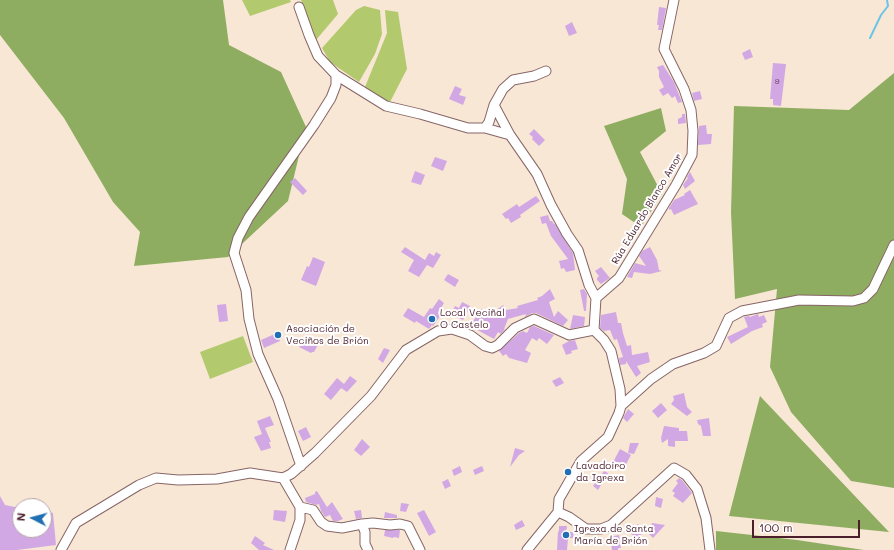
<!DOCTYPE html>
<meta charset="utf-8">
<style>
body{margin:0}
#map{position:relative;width:894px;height:550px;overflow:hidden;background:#f8e7d5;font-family:Mali,sans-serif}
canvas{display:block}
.north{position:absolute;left:12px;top:498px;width:40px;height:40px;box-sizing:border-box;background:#fff;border:1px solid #b7a5aa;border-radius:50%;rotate:276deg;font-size:11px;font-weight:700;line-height:16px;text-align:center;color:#4a1f2b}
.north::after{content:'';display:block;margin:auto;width:14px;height:18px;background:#1f6fb2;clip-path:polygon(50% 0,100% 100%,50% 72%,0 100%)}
.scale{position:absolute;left:752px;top:520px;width:108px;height:18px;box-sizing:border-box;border:2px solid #4a1f2b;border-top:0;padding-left:5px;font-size:12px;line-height:14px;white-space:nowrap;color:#4a1f2b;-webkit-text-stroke:3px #fff;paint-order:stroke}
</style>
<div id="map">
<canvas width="894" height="550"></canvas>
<div class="north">N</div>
<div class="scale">100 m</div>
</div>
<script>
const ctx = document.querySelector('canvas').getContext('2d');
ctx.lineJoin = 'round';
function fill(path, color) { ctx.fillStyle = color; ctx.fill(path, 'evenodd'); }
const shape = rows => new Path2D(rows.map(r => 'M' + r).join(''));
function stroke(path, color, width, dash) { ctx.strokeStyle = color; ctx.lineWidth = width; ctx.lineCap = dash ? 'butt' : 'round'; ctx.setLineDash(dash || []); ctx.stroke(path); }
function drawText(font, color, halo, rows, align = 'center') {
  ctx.font = font + ' Mali,sans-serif'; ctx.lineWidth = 4; ctx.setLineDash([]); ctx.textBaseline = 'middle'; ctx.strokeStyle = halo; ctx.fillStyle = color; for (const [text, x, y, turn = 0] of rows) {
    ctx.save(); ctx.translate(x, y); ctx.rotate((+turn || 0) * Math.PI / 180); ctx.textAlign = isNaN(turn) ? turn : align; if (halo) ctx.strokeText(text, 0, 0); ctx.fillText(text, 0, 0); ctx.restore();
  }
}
fill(shape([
 [242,0,290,0,291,2,250,16],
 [301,0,333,0,338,14,316,40],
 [364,6,380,10,382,34,375,54,359,82,330,62,322,48,356,10],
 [385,10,398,12,407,69,390,102,378,97,365,87,387,33],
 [243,336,253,362,210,379,200,352]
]), '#b3c96d');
fill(shape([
 [0,0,223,0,229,45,281,72,306,127,288,201,228,257,134,266,140,232,113,202,64,118,0,35],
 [894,73,894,488,851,481,791,412,770,367,777,289,735,299,731,212,734,106,849,110],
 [661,108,666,131,640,152,662,194,641,227,622,214,627,179,604,126],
 [760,396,889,532,729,516],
 [716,531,797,540,864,550,716,550]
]), '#8ead60');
stroke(shape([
 [870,38,881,15,888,6,887,0]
]), '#69c5e7', 2);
fill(shape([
 [659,7,666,8,662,30,658,30,659,25,657,25],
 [572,22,577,33,569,36,565,26],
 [750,49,753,57,745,60,742,53],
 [773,63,786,64,781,106,773,105,773,99,770,99],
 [663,65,674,82,682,102,678,103,675,96,672,98,668,93,663,96,659,90,664,87,659,77,659,71,657,67],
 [455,86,462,89,459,95,466,97,463,105,449,99],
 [700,91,702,99,694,101,692,93],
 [682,114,685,114,686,123,678,124,678,119,682,117],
 [706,125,707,134,712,134,711,144,698,145,699,126],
 [534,129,545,140,539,146,532,139,533,137,529,134],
 [435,157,447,161,443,171,431,166],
 [415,171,425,175,421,185,411,182],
 [690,172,695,181,685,189,683,185,688,178,687,177],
 [295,178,307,191,303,195,290,182],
 [690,190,698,204,674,215,671,209,669,210,669,208,674,200,685,195,684,194],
 [536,196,540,201,520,215,521,217,511,223,508,218,506,219,502,214,517,204,519,207],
 [548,215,550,221,552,221,554,224,555,224,573,253,575,270,566,272,564,268,561,269,559,261,568,259,551,236,546,223,542,224,540,217],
 [405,247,425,260,429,253,434,256,436,252,441,255,433,268,427,265,419,277,408,271,414,260,401,252],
 [650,247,657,260,659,270,662,271,650,274,634,272,632,278,627,277,635,263,646,266,639,256,642,251],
 [313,257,325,262,316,286,301,280,307,266,309,267],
 [601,267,610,278,601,284,597,280,597,278,599,276,595,271],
 [448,274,459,280,455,287,444,280],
 [550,289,555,299,549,302,554,317,558,311,568,320,563,326,536,313,532,313,525,317,526,314,508,319,504,329,505,329,501,334,498,332,494,339,470,326,481,309,490,315,503,305,506,310,518,308,517,306,538,300,537,298,542,296],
 [584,289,587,294,586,311,584,311,580,290],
 [439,299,444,303,438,313,441,315,433,326,432,325,429,329,416,321,415,323,403,316,408,308,424,317,430,308,432,309],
 [462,302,470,306,463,320,451,314,455,306,459,308],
 [226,304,228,321,219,322,217,305],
 [616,312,618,323,621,323,623,333,627,346,631,345,632,355,648,352,650,362,637,366,641,373,636,377,626,361,626,364,620,365,619,358,623,357,617,339,614,340,610,330,604,331,600,328,601,315],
 [758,314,759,317,764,315,767,322,762,324,763,327,752,331,731,344,727,337,748,327,744,317,749,316,750,317],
 [573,315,585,317,584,326,570,329],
 [534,326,554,335,547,344,539,338,537,341,532,338,525,350,531,353,527,363,509,358,506,354,503,356,499,351,519,333,523,331,527,333,530,327],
 [277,333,280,341,264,348,261,340],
 [308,338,318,345,314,352,312,352,311,353,299,347,303,341,306,342],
 [575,340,578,349,571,351,572,353,566,355,562,345,569,341],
 [384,348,390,350,383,363,378,359],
 [350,376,357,381,347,392,341,388,342,387,331,400,324,394,337,378,344,384],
 [560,377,564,383,556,387,552,381],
 [684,393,687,407,692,412,687,416,671,404,674,400,673,396],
 [661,403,667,410,658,418,652,411],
 [628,409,634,414,627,422,623,418],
 [270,416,274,425,265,428,271,442,269,442,271,448,261,451,254,437,262,434,257,421],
 [709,418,711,436,703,436,701,426,698,424,697,420],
 [664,426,679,428,679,431,687,431,688,441,675,441,675,447,668,446,668,439,662,443,661,438],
 [306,427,311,437,303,441,298,431],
 [362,439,370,447,361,456,354,450],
 [630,443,639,443,634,454,628,453],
 [515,448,525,451,519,455,510,467],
 [620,449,631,455,623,470,612,464],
 [460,466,462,472,454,476,452,470],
 [482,466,484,471,475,475,473,470],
 [604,471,608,473,598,490,593,486],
 [679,478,682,480,692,493,683,503,673,496,675,493,672,491,678,483,676,481],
 [448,479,451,486,445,489,442,482],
 [317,491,327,507,332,502,343,519,338,521,333,521,330,515,325,517,321,511,319,504,316,505,306,502,305,498,315,494,315,492],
 [0,496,5,505,20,508,20,530,44,530,44,511,53,513,56,545,17,550,0,550],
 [656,497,663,499,661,508,655,506],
 [401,503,409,504,406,512,400,511],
 [274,510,287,511,285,522,273,520],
 [361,510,362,518,356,519,354,511],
 [424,510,436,532,429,536,417,513],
 [385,512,397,515,397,518,384,518],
 [522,520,525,526,516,530,514,525],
 [652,523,665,525,653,538,649,534],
 [638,524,644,532,636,539,629,531],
 [559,526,567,526,566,532,574,532,573,538,568,538,567,550,557,550,558,531,559,532],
 [385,530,400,530,399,538,394,537,393,538,384,536],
 [619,535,621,548,618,548,618,550,612,550,610,537],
 [255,536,265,543,263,545,274,550,259,550,251,543]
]), '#d2a8e4');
const minor = shape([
 [299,7,309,35,318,56,336,75,336,85,331,98,314,125,249,217,238,238,234,253,246,290,249,319,258,354,278,399,301,466],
 [336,75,386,106,420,114,468,128,485,128,510,135,537,174,551,205,567,234,578,250,589,285,596,298],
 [485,128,489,122,494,105],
 [510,135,494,105,503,89,513,80,534,76,546,71],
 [594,330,596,298,619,278,676,185,692,155,693,131,691,110,684,89,664,49,674,0],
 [621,406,651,379,673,364,704,353,716,346,729,318,742,311,799,300,853,301,864,298,873,289,894,245],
 [283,478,300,507,300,520,290,550],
 [300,507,313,510,321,522,327,526,342,528,362,524,373,523,390,525,400,524,408,526,420,550],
 [558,512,569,517,586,529,601,529,611,525,674,468,686,475,697,489,706,518,710,550],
 [362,524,365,532,365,544,368,550],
 [61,550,76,523,139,485,156,478,178,480,217,479,250,473,283,478,291,474,315,453,371,396,406,350,438,331,452,329,470,335,485,346,492,348,498,345,515,328,534,319,569,335,594,330],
 [527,550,558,512,559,499,581,461,608,437,619,413,621,406,620,389,611,351,604,340,594,330]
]);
stroke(minor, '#876566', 11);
stroke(minor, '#fff', 9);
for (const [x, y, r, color] of [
 [432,319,4,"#1f6fb2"],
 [278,335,4,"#1f6fb2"],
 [568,472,4,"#1f6fb2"],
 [566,535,4,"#1f6fb2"]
]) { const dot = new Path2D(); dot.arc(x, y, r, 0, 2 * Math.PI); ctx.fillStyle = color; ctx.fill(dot); stroke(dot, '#fff', 1.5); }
drawText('8px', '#6c4159', null, [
 ["9",777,82]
]);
drawText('10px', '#4a1f2b', '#fff', [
 ["Rúa Eduardo Blanco Amor",647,209,-59]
]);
drawText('10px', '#4a1f2b', '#fff', [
 ["Local Veciñal",440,313],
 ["O Castelo",440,325],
 ["Asociación de",286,329],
 ["Veciños de Brión",286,341],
 ["Lavadoiro",576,466],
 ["da Igrexa",576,478],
 ["Igrexa de Santa",574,529],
 ["María de Brión",574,541]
], 'left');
</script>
